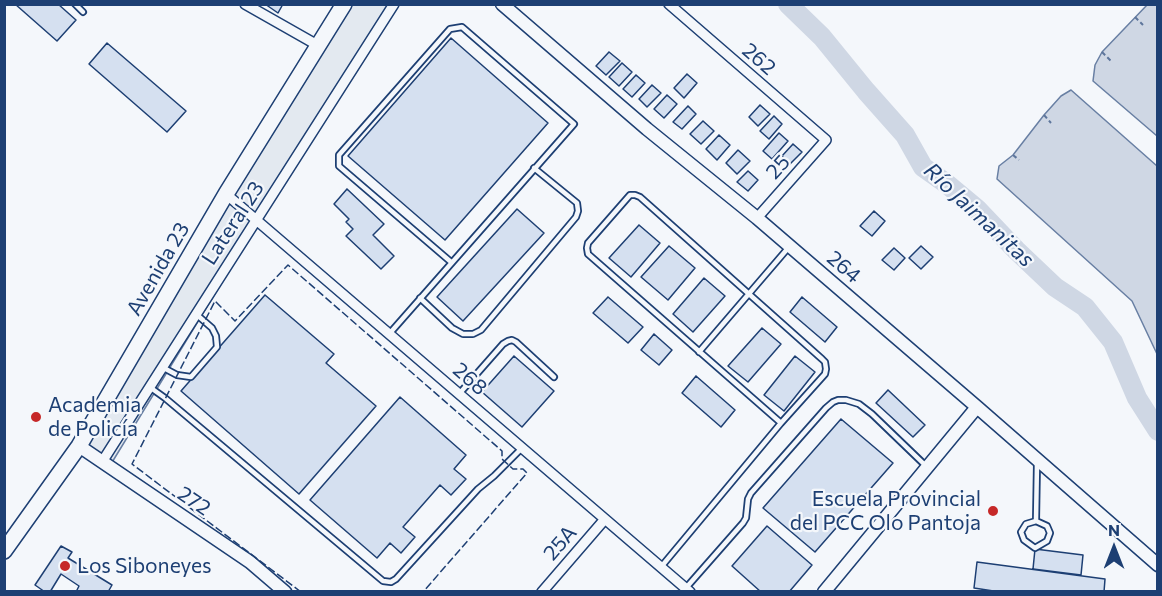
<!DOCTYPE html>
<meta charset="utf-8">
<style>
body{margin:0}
#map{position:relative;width:1162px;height:596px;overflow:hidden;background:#f4f7fb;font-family:Commissioner,sans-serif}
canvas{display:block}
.frame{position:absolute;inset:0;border:6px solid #1d3f73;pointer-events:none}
.north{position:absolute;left:1084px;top:518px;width:60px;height:60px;-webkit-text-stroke:4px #f4f7fb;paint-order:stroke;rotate:0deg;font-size:16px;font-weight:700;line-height:24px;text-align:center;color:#1d3f73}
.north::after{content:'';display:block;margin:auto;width:21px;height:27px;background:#1d3f73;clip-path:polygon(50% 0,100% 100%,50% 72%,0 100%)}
</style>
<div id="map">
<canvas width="1162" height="596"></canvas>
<div class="frame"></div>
<div class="north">N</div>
</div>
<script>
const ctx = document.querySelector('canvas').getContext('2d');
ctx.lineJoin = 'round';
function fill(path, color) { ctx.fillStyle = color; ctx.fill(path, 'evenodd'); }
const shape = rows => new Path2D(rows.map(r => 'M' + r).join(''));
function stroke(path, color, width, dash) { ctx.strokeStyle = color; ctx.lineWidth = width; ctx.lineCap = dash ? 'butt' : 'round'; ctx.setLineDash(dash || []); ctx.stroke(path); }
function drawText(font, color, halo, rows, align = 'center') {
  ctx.font = font + ' Commissioner,sans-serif'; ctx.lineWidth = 4.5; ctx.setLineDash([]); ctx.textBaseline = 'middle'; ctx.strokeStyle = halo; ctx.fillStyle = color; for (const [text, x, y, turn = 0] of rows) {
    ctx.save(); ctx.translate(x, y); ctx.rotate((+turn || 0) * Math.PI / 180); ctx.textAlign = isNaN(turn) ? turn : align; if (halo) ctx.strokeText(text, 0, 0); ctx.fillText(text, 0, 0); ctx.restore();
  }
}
const green = shape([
 [348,5,391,5,111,464,79,446,348,5]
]);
fill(green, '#e3e9f0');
stroke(green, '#687fa3', 1.5);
const water = shape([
 [1147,5,1157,5,1157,136,1093,81,1095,65,1102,52,1147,5],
 [1071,90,1157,166,1157,354,1132,301,997,179,999,166,1013,155,1044,115,1061,96,1071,90]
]);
fill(water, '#cfd7e4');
stroke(water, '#687fa3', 1.5);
stroke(shape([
 [788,4,822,37,866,91,905,135,923,167,947,184,977,209,1016,250,1055,287,1085,307,1113,342,1137,398,1158,431]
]), '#cfd7e4', 20);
const building = shape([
 [15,4,58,4,76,20,57,41,15,4],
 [265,4,283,4,278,13,265,4],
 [451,38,548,123,445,240,348,156,451,38],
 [107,43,186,111,167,132,89,64,107,43],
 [609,52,620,61,606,75,596,66,609,52],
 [622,63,632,72,619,86,609,77,622,63],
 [687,74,697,83,684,98,674,88,687,74],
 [636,75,645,83,632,97,623,89,636,75],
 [652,85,661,93,647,107,639,99,652,85],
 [667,95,677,104,664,118,654,109,667,95],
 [760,105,770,114,758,126,749,117,760,105],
 [688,106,696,114,682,129,673,122,688,106],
 [774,116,782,124,769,139,760,131,774,116],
 [703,121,714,131,701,144,690,134,703,121],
 [779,133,788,141,772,159,763,151,779,133],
 [719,135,730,145,717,160,706,149,719,135],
 [793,144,802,152,790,164,782,156,793,144],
 [738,150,750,161,737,174,726,163,738,150],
 [748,171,758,180,748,191,737,182,748,171],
 [347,189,384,224,373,235,394,256,381,269,346,236,353,229,346,222,349,219,334,204,347,189],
 [517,209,544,233,463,321,437,297,517,209],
 [874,211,885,221,872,236,860,226,874,211],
 [639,225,660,243,631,277,609,258,639,225],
 [669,246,695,268,668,300,641,277,669,246],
 [921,246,933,257,921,269,909,258,921,246],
 [894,248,905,258,894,270,882,260,894,248],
 [704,278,725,296,693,332,673,314,704,278],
 [265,295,334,354,326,363,376,406,299,494,181,391,265,295],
 [608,297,643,327,628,343,593,313,608,297],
 [802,297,837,327,825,342,790,312,802,297],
 [762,328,781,344,748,382,728,366,762,328],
 [654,334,672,350,659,365,641,350,654,334],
 [514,356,554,391,522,427,482,392,514,356],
 [795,356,815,372,784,411,764,395,795,356],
 [696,376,735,410,721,427,682,393,696,376],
 [888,390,925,425,913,437,876,403,888,390],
 [400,397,466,455,454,469,466,479,451,495,440,485,403,527,415,537,401,553,390,543,377,558,310,500,400,397],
 [841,419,893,463,815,552,763,508,841,419],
 [767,526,812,565,789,592,761,592,732,566,767,526],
 [61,546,72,552,68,558,112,585,108,592,76,592,79,586,61,574,50,592,45,592,35,585,61,546],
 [1035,549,1083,555,1081,575,1033,569,1035,549],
 [977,562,1105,579,1104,592,1000,592,974,588,977,562]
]);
fill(building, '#d5e0f0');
stroke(building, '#1d3f73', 1.5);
const service = shape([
 [75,4,83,12],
 [420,298,452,328,463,334,473,334,481,330,576,217,578,211,577,203,534,168],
 [390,333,574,124,462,27,450,29,339,155,339,166,451,262],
 [699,352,789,247],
 [162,367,177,375,191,377,217,347,216,336,212,328,196,314],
 [151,388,165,398,383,581,391,582,396,579,478,489,494,476,522,448],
 [459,394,503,344,508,341,512,340,516,342,554,377],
 [1036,521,1047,526,1050,533,1047,541,1035,548,1024,540,1021,532,1026,524,1036,521,1037,463],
 [661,567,781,423,825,374,826,369,825,362,822,359,640,197,635,195,630,195,588,243,587,248,588,254,781,423],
 [685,589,743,523,746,518,748,499,751,493,826,408,833,402,838,400,846,400,859,404,872,414,926,466]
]);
const minor = shape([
 [245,4,319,46],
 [669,4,826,140,757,218],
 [226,194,690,592],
 [102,462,394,4],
 [542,592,605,519]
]);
const tertiary = shape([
 [502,4,647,129,757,218,977,407,1158,565],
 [79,446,250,562,285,592],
 [824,592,977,407]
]);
const primary = shape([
 [4,551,79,446,226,194,344,4]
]);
stroke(service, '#1d3f73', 8);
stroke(minor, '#1d3f73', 12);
stroke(tertiary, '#1d3f73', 15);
stroke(primary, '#1d3f73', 18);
stroke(shape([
 [1135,17,1143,25],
 [1102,52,1111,61],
 [1044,115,1051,123],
 [1013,155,1019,160]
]), '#5e769c', 2, [4.5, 3]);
stroke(service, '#f4f7fb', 4.5);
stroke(minor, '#f4f7fb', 9);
stroke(tertiary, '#f4f7fb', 12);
stroke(primary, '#f4f7fb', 15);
stroke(shape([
 [301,592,132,464,215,301,235,321,288,265,502,451,502,459,513,469,523,469,527,473,423,592]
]), '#1d3f73', 1.5, [8, 3]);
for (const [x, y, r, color] of [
 [36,417,6,"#c62828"],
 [993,511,6,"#c62828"],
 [65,566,6,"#c62828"]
]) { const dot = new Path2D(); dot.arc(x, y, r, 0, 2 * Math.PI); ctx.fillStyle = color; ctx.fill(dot); stroke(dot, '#f4f7fb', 2); }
drawText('21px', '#1d3f73', '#f4f7fb', [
 ["262",759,59,41],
 ["25",778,167,-48],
 ["Lateral 23",233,223,-57],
 ["264",844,267,41],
 ["Avenida 23",158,269,-60],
 ["268",470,379,41],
 ["272",194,501,34],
 ["25A",560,543,-49]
]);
drawText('21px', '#1d3f73', '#f4f7fb', [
 ["Academia",48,405],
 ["de Policía",48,429],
 ["Escuela Provincial",981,499,"right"],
 ["del PCC Olo Pantoja",981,523,"right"],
 ["Los Siboneyes",77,566]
], 'left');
drawText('italic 22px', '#1d3f73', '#f4f7fb', [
 ["Río Jaimanitas",979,215,43]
]);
</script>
